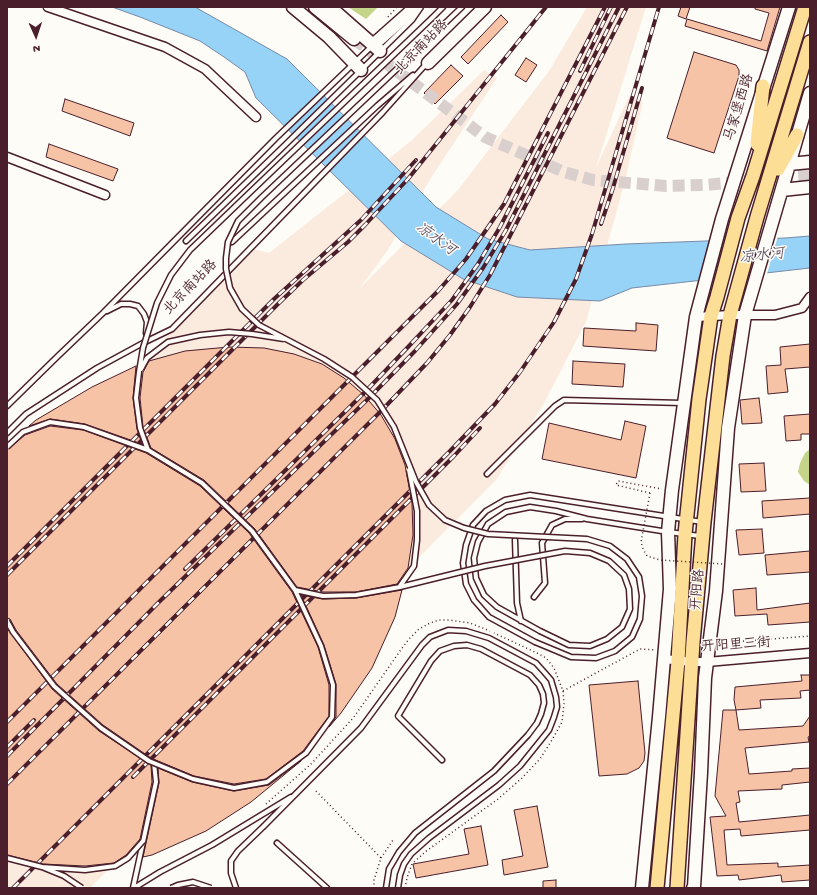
<!DOCTYPE html>
<meta charset="utf-8">
<style>
body{margin:0}
#map{position:relative;width:817px;height:895px;overflow:hidden;background:#fdfcf7;font-family:"Gochi Hand",sans-serif}
canvas{display:block}
.frame{position:absolute;inset:0;border:8px solid #4a1f2b;pointer-events:none}
.north{position:absolute;left:16px;top:16px;width:40px;height:40px;-webkit-text-stroke:3px #fdfcf7;paint-order:stroke;rotate:177deg;font-size:11px;font-weight:700;line-height:16px;text-align:center;color:#4a1f2b}
.north::after{content:'';display:block;margin:auto;width:14px;height:18px;background:#4a1f2b;clip-path:polygon(50% 0,100% 100%,50% 72%,0 100%)}
</style>
<div id="map">
<canvas width="817" height="895"></canvas>
<div class="frame"></div>
<div class="north">N</div>
</div>
<script>
const ctx = document.querySelector('canvas').getContext('2d');
ctx.lineJoin = 'round';
function fill(path, color) { ctx.fillStyle = color; ctx.fill(path, 'evenodd'); }
const shape = rows => new Path2D(rows.map(r => 'M' + r).join(''));
function stroke(path, color, width, dash) { ctx.strokeStyle = color; ctx.lineWidth = width; ctx.lineCap = dash ? 'butt' : 'round'; ctx.setLineDash(dash || []); ctx.stroke(path); }
function drawText(font, color, halo, rows, align = 'center') {
  ctx.font = font + ' "Gochi Hand","LXGW WenKai TC",sans-serif'; ctx.lineWidth = 3; ctx.setLineDash([]); ctx.textBaseline = 'middle'; ctx.strokeStyle = halo; ctx.fillStyle = color; for (const [text, x, y, turn = 0] of rows) {
    ctx.save(); ctx.translate(x, y); ctx.rotate((+turn || 0) * Math.PI / 180); ctx.textAlign = isNaN(turn) ? turn : align; if (halo) ctx.strokeText(text, 0, 0); ctx.fillText(text, 0, 0); ctx.restore();
  }
}
fill(shape([
 [587,7,646,7,596,168,629,96,643,101,625,181,586,322,542,407,496,480,90,888,7,888,7,498,254,249,269,253,411,141,484,70,497,78,434,173,387,251,360,288,458,190,549,71]
]), '#fbebdf');
fill(shape([
 [348,7,378,7,366,19],
 [810,449,810,485,804,481,798,472,800,463,805,453]
]), '#c4d489');
const water = shape([
 [112,7,195,7,287,59,436,207,488,239,530,250,626,244,785,238,810,236,810,268,632,288,600,301,517,297,463,279,401,241,256,98,245,72,224,57,200,41,140,17,112,7]
]);
fill(water, '#97d2f7');
stroke(water, '#788aa5', 1);
fill(shape([
 [778,236,767,274,698,282,710,239]
]), '#fdfcf7');
const building = shape([
 [681,7,690,7,686,19,678,16,681,7],
 [755,7,780,7,767,51,685,26,687,19,761,41,769,13,755,9,755,7],
 [501,15,508,22,468,64,461,57,501,15],
 [694,52,736,65,739,70,739,76,714,153,667,138,694,52],
 [526,58,537,65,526,82,515,75,526,58],
 [451,65,463,76,435,104,424,93,451,65],
 [65,99,134,123,130,136,62,111,65,99],
 [49,144,118,169,113,181,46,157,49,144],
 [636,323,658,325,656,351,583,346,584,328,636,331,636,323],
 [810,344,810,367,785,369,788,392,768,394,766,366,781,365,780,347,810,344],
 [229,347,264,348,294,354,322,364,344,378,364,395,381,415,395,439,405,465,412,503,413,535,408,568,397,584,356,592,323,592,297,587,255,529,204,480,151,448,143,427,140,398,143,372,149,361,185,351,229,347],
 [573,361,625,364,623,387,572,384,573,361],
 [136,366,133,398,137,429,142,444,85,424,50,419,29,426,36,420,92,387,136,366],
 [759,398,762,423,742,424,740,400,759,398],
 [810,414,810,434,801,434,801,440,786,441,784,416,810,414],
 [625,421,646,426,636,478,542,459,549,423,621,440,625,421],
 [50,426,83,430,146,453,200,486,249,533,292,592,318,647,329,685,329,716,303,751,266,779,234,784,194,776,151,758,103,725,57,684,16,630,10,619,7,618,7,450,25,435,50,426],
 [764,463,766,491,741,492,739,464,764,463],
 [810,498,810,514,763,518,762,501,810,498],
 [762,529,764,553,739,555,736,530,762,529],
 [810,551,810,572,767,575,765,555,810,551],
 [756,588,757,610,810,603,810,622,768,625,767,614,735,616,733,590,756,588],
 [402,590,395,617,372,668,341,713,329,727,336,717,336,684,324,645,301,595,323,599,356,598,402,590],
 [7,628,52,689,99,731,151,765,152,782,140,839,126,855,114,863,85,866,43,864,7,855,7,628],
 [801,675,810,675,810,690,800,691,801,698,760,700,761,708,736,710,739,730,803,726,810,716,810,736,808,737,809,742,745,748,749,774,792,771,792,769,810,768,810,782,782,785,782,789,738,791,740,802,736,803,739,822,810,815,810,830,741,836,740,829,724,830,727,865,778,863,778,867,810,865,810,880,782,882,781,875,739,880,738,875,717,876,710,817,726,816,715,796,723,710,736,710,734,700,735,687,802,681,801,675],
 [638,681,645,753,644,761,639,768,627,774,599,776,589,685,638,681],
 [301,761,251,802,206,831,152,855,143,857,159,783,158,768,192,782,234,791,269,785,301,761],
 [537,806,548,867,504,875,502,860,523,856,514,810,537,806],
 [481,826,488,865,416,878,413,864,469,854,464,829,481,826],
 [556,880,556,888,543,888,543,881,556,880]
]);
fill(building, '#f6c3a6');
stroke(building, '#4a1f2b', 1);
stroke(shape([
 [354,39,485,137,564,172,593,180,666,186,705,185,810,175]
]), '#d9d0ce', 12, [12, 6]);
const lane = shape([
 [432,18,443,7],
 [440,28,462,7],
 [186,241,284,146,412,20,421,7],
 [232,242,377,106,413,75],
 [107,311,121,304,130,304,138,306,144,314,147,322,146,333],
 [7,406,58,356,103,313,276,138,372,46],
 [7,433,26,414,97,368,143,343,172,329,383,112,427,63],
 [487,474,555,406,564,400,682,403],
 [515,540,517,603,521,621],
 [534,597,545,583,542,543,552,525,565,519,582,519],
 [540,631,497,607,484,595,476,578,474,558,478,542,488,524,506,512,530,507,556,511,587,519,668,532,700,536],
 [535,642,489,617,474,600,466,584,463,563,466,545,473,525,486,511,505,500,530,495,702,522],
 [264,826,361,728,422,645,430,637,448,630,466,631,489,638,536,663,545,673,551,680,556,697,557,707,554,717,549,730,520,766,499,785,429,838,411,854,404,864,400,875,398,888],
 [277,843,327,888],
 [133,888,156,782,154,763],
 [134,888,160,872,212,845,291,797],
 [386,888,389,869,399,852,415,833,494,771,528,735,537,723,541,714,544,703,543,694,539,685,530,675,481,649,467,645,454,646,440,651,431,661,398,716,442,760]
]);
const street = shape([
 [48,7,165,47,205,69,256,117],
 [7,157,105,195],
 [696,317,730,315,775,315,802,308,810,297],
 [664,659,692,662,707,662,810,653]
]);
const secondary = shape([
 [293,7,329,37,361,70],
 [315,7,354,39],
 [330,7,380,51],
 [374,44,410,12,413,7],
 [428,63,485,7],
 [789,164,810,162],
 [782,190,810,187],
 [642,888,659,717,670,589,668,532,672,490,696,317,722,219,789,7],
 [693,888,694,887,701,773,705,678,716,591,728,428,745,315,810,93]
]);
const primary = shape([
 [757,144,763,86],
 [778,169,797,135],
 [657,888,678,661,685,534,699,399,711,316,717,297,738,218,753,176,805,7],
 [677,888,693,642,704,522,723,356,730,315,757,217,810,42]
]);
stroke(lane, '#4a1f2b', 7);
stroke(street, '#4a1f2b', 11);
stroke(secondary, '#4a1f2b', 15);
stroke(primary, '#4a1f2b', 16);
stroke(shape([
 [388,17,397,7],
 [650,493,616,485,618,481,662,489],
 [719,643,810,636],
 [563,691,640,649,656,650],
 [316,791,381,858,374,880,374,888],
 [266,804,311,764,354,717,400,651,409,639,419,629,430,623,439,620,449,620,470,623,490,631],
 [381,858,393,840],
 [405,888,407,878,412,864,425,852,498,799,522,778,540,759,552,740,562,722,564,704,563,691,554,668,546,658,537,653,494,633]
]), '#4a1f2b', 1.5, [1, 3]);
stroke(lane, '#fdfcf7', 4);
stroke(street, '#fdfcf7', 8);
stroke(secondary, '#fdfcf7', 12);
stroke(primary, '#fcde96', 13);
const rail = shape([
 [580,71,611,7],
 [601,224,613,188,642,88],
 [7,566,274,299,361,220,416,160],
 [185,569,365,392,409,346,452,300,478,264,500,227,548,133],
 [7,575,279,303,303,280,348,242,365,225,408,179,546,7],
 [7,722,438,291,466,259,504,204,605,7],
 [7,747,34,720],
 [7,756,160,601,371,396,415,351,457,304,483,268,506,230,619,7],
 [133,777,454,456,480,428],
 [7,784,383,409,427,363,450,335,470,307,490,275,627,7],
 [13,888,450,451,495,404,520,372,554,322,576,279,592,234,659,7]
]);
stroke(rail, '#4a1f2b', 4);
stroke(rail, '#fdfcf7', 2.5, [8]);
const laneBridge = shape([
 [440,28,262,197,238,221,228,242,226,258,226,269,230,288,242,309,259,325,324,359,352,377,377,400,394,427,416,482,429,505,445,520,464,528,488,534,587,539,610,546,627,559,639,577,642,596,640,619,632,637,615,651,596,658,571,657,535,642],
 [141,369,147,358,168,342,200,335,229,332,252,334,284,339],
 [7,447,23,432,50,422,84,427,148,450,202,483,252,531,295,590,321,646,333,685,332,717,306,753,267,782,234,788,193,779,149,761,101,728,54,686,13,632,7,621],
 [148,450,140,428,136,398,139,372,143,348,157,303,171,275,190,250,242,200,432,18],
 [400,586,414,566,417,540,417,511,409,470],
 [295,590,323,596,356,595,400,587,485,566,565,551,590,553,609,561,624,575,629,589,630,609,622,627,607,639,590,646,569,645,540,631],
 [7,858,42,867,64,876,82,888],
 [42,867,85,870,115,866,128,858,143,841],
 [171,888,178,885,193,882,211,888],
 [236,888,231,873,231,861,238,851,264,826]
]);
stroke(laneBridge, '#4a1f2b', 7, []);
stroke(shape([
 [650,493,641,542,643,549,647,556,660,560,724,564]
]), '#4a1f2b', 1.5, [1, 3]);
stroke(laneBridge, '#fdfcf7', 4);
drawText('14px', '#4a1f2b', '#fdfcf7', [
 ["北京南站路",422,48,-46],
 ["马家堡西路",740,108,-73],
 ["北京南站路",191,288,-46],
 ["开阳路",699,590,-85],
 ["开阳里三街",736,646,-4]
]);
drawText('italic 15px', '#615568', '#fdfcf7', [
 ["凉水河",435,240,36],
 ["凉水河",762,257,-6]
]);
</script>
